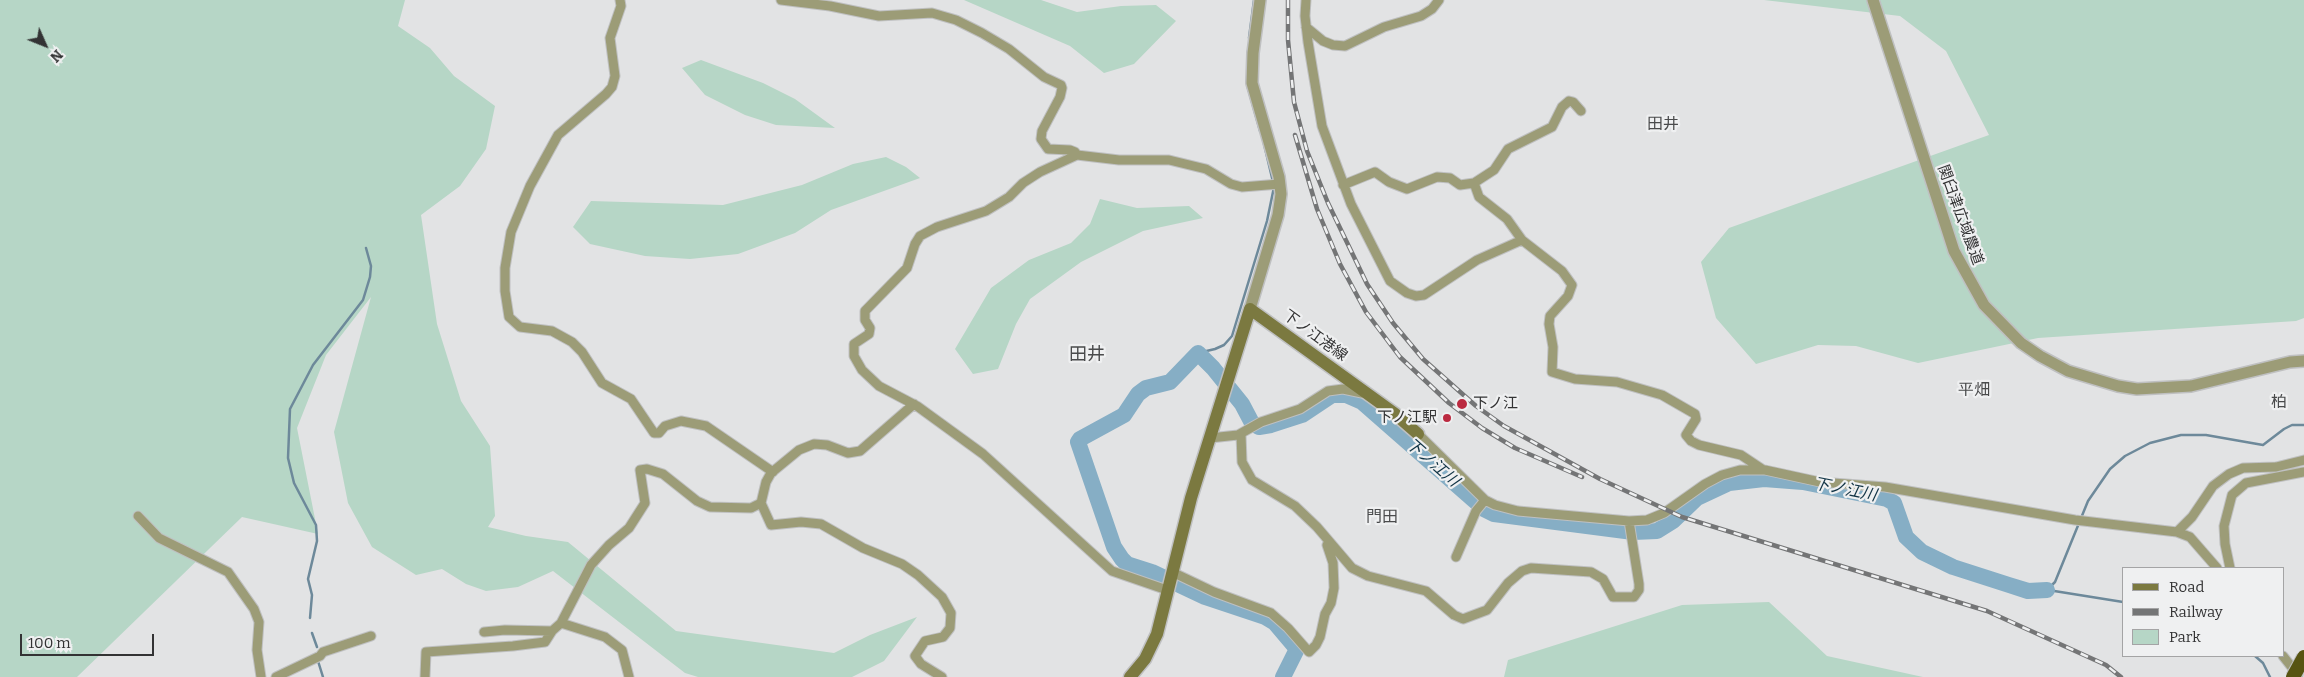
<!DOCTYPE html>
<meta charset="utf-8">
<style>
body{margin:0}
#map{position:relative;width:2304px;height:677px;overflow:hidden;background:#e2e3e4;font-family:Bitter,serif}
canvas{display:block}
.legend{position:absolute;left:2122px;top:567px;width:162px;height:90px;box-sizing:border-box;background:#eff0f1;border:1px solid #a4a4a5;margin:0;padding:6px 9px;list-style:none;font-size:15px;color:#333334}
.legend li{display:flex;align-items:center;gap:10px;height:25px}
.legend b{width:25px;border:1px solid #a4a4a5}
.north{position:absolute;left:20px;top:20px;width:50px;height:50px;-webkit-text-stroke:4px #eff0f1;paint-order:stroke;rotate:134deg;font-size:14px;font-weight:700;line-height:20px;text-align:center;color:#333334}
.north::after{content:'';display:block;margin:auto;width:18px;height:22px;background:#333334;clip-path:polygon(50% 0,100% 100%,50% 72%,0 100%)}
.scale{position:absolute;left:20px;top:634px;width:134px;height:22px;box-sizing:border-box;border:2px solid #333334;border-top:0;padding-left:6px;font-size:15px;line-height:18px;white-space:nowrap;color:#333334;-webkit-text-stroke:4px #eff0f1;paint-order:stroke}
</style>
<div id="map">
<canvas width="2304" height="677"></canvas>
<ul class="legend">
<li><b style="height:6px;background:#7b7940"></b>Road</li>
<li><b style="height:6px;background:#747576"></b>Railway</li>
<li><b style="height:14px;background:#b6d6c6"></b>Park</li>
</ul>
<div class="north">N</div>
<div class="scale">100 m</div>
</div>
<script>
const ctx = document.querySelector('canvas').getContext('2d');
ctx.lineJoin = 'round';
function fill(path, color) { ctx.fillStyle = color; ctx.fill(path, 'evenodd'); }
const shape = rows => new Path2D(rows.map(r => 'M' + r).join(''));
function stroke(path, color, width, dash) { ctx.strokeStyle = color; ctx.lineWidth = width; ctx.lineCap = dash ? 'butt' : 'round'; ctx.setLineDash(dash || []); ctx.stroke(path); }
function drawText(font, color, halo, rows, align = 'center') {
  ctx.font = font + ' Bitter,"Noto Sans JP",serif'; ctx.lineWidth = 4.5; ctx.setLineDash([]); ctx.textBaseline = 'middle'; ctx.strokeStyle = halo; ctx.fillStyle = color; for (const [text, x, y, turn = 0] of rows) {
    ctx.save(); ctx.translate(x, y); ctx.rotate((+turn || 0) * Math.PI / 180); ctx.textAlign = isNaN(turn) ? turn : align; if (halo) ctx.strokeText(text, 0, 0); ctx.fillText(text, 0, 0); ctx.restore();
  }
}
fill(shape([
 [0,0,405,0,398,26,430,48,454,76,495,106,486,149,460,186,421,215,437,324,461,401,490,446,495,516,488,527,526,536,568,542,676,631,834,653,870,635,917,617,884,661,852,677,698,677,685,673,553,571,518,587,486,591,466,584,442,569,416,575,372,547,348,503,334,432,371,297,326,355,297,428,318,534,242,517,77,677,0,677],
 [964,0,1041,0,1077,12,1121,6,1156,5,1176,21,1134,64,1104,73,1070,46],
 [1764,0,2304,0,2304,318,2296,321,2038,338,1918,363,1856,346,1818,345,1756,364,1716,318,1701,262,1729,228,1989,135,1946,51,1900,16],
 [701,60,763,83,795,99,835,128,776,125,745,115,705,95,682,68],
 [886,157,906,167,920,178,831,210,795,233,738,254,690,259,645,256,590,244,573,227,591,201,723,205,802,185,853,164],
 [1100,199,1137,208,1189,206,1203,218,1143,231,1081,262,1030,299,1016,324,998,369,973,374,955,349,991,288,1029,260,1071,243,1090,224],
 [1769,602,1827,656,1923,677,1504,677,1508,660,1682,605]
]), '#b6d6c6');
stroke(shape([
 [1249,38,1254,0],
 [1247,83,1248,51],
 [1248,88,1260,131],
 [1264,144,1273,182],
 [1198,353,1215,349,1224,345,1232,336,1267,221,1274,187],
 [2047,590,2055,582,2088,501,2110,469,2125,456,2150,443,2181,435,2206,435,2263,445,2284,429,2292,425,2304,425],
 [2048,590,2123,602],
 [310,618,312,595,308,579,317,541,316,525,294,483,288,458,290,409,313,365,363,300,370,277,371,266,366,248],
 [312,633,317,647],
 [2255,656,2263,663,2270,677],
 [318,661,323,677]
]), '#6d899a', 2.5);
stroke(shape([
 [1283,677,1297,649,1275,623,1265,617,1205,597,1152,572,1127,564,1122,559,1114,547,1078,442,1080,439,1124,415,1138,394,1146,388,1170,382,1198,353,1213,368,1242,404,1252,423,1259,427,1271,425,1302,415,1332,395,1346,395,1362,402,1484,509,1494,514,1633,532,1657,531,1673,521,1697,498,1729,483,1764,479,1803,482,1887,499,1894,503,1906,537,1922,552,1953,567,2009,585,2028,591,2047,590]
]), '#86aec5', 16);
const minor = shape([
 [620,0,621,6,610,38,615,76,612,87,606,94,558,135,530,186,511,232,505,268,505,291,509,317,520,327,552,331,572,342,582,352,602,383,631,399,654,433,659,433,665,426,681,421,706,426,773,472],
 [781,0,830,6,879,16,932,13,956,20,982,33,1009,49,1044,77,1061,85,1062,88,1060,97,1042,131,1041,139,1048,149,1070,150,1075,152,1077,155],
 [1306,0,1305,16,1308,42,1322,126,1351,204,1390,281,1407,293,1416,296,1424,295,1477,260,1522,240,1562,271,1572,285,1568,296,1550,316,1549,324,1553,347,1552,372,1575,379,1617,382,1662,395,1695,414,1696,419,1686,435,1691,441,1699,445,1741,455,1762,469],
 [1306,27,1323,41,1333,45,1345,46,1384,27,1421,16,1432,9,1439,0],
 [1474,183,1479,197,1507,219,1522,240],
 [1343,185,1375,172,1389,182,1407,189,1437,177,1450,178,1460,185,1474,183,1494,170,1508,149,1552,127,1562,107,1569,101,1573,102,1581,111],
 [914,404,860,451,848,453,827,445,814,444,799,450,771,473,766,482,761,503,771,525,801,522,821,524,863,548,902,564,918,575,942,597,951,613,950,628,943,637,925,641,915,656,921,664,942,677],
 [1241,434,1242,462,1252,480,1295,506,1317,527,1352,568,1368,576,1426,591,1454,615,1463,619,1487,610,1508,583,1522,571,1531,568,1591,572,1603,579,1613,597,1634,597,1639,590,1639,584,1629,521],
 [1418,434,1485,500,1495,505,1518,511,1629,521,1647,520,1664,513,1705,484,1722,475,1740,470,1765,470,1820,482,1885,487,2075,520,2177,532,2190,537,2217,568],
 [1210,438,1238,435,1261,422,1300,409,1328,391,1343,389,1362,393],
 [138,516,159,538,228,572,254,609,259,622,257,650,261,677],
 [2177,532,2192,517,2213,486,2229,474,2243,468,2276,467,2304,460],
 [1456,557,1476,511,1485,500],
 [2230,568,2225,544,2224,526,2232,495,2246,483,2304,472],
 [1172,572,1214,592,1271,613,1288,628,1309,652,1316,645,1320,637,1325,614,1331,603,1334,588,1333,563,1327,545],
 [1167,590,1112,571,983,454,917,406,879,386,862,370,854,356,854,344,869,334,870,328,865,320,865,311,907,268,915,244,920,236,937,227,986,211,1009,197,1023,183,1040,172,1077,155,1119,160,1169,160,1206,169,1231,184,1242,187,1280,184],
 [484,632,505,630,552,631],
 [2283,656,2298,675],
 [276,677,320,656,323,652,371,636],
 [425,677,426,652,513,646,545,642,552,631,561,623],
 [629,677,622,650,605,637,561,623,591,565,609,545,629,528,645,503,640,470,647,469,663,474,697,501,710,507,751,508,761,503]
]);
const tertiary = shape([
 [1873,0,1954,251,1984,305,2021,343,2040,356,2068,371,2118,386,2137,389,2191,386,2290,362,2304,361],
 [1250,309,1278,215,1281,194,1279,177,1252,83,1253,53,1260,0]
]);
const secondary = shape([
 [1130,677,1145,659,1157,634,1191,498,1250,309,1394,413,1418,434]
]);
stroke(minor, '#bfc0c1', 11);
stroke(tertiary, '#bfc0c1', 14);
stroke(secondary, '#bfc0c1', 15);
stroke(minor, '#9c9c77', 9);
stroke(tertiary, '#9c9c77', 11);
stroke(secondary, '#7b7940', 12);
const rail = shape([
 [1288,0,1288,40,1294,102,1307,151,1328,203,1367,284,1393,323,1423,359,1476,406,1504,426,1600,479,1682,517,1987,611,2106,665,2121,677],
 [1295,135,1317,209,1340,264,1366,312,1400,357,1449,403,1482,428,1515,448,1582,477]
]);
stroke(rail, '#747576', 4.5);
stroke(rail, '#eff0f1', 2.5, [8]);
const trunkBridge = shape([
 [2293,677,2304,657]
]);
stroke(trunkBridge, '#bfc0c1', 16, []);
stroke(trunkBridge, '#575411', 14);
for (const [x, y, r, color] of [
 [1462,404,6,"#bb2a40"],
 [1447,418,5,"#bb2a40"]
]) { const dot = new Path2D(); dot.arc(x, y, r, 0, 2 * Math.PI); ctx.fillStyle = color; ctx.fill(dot); stroke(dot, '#eff0f1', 2); }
drawText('15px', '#333334', '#eff0f1', [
 ["関臼津広域農道",1960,215,70],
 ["下ノ江港線",1315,336,36]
]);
drawText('15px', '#333334', '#eff0f1', [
 ["下ノ江",1473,404],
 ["下ノ江駅",1437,418,"right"]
], 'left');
drawText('16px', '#4a4b4c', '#eff0f1', [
 ["田井",1663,125],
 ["平畑",1974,391],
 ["柏",2279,403],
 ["門田",1382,518]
]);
drawText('italic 16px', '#103345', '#eff0f1', [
 ["下ノ江川",1432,463,41],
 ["下ノ江川",1845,490,11]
]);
drawText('18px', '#4a4b4c', '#eff0f1', [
 ["田井",1087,355]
]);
</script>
